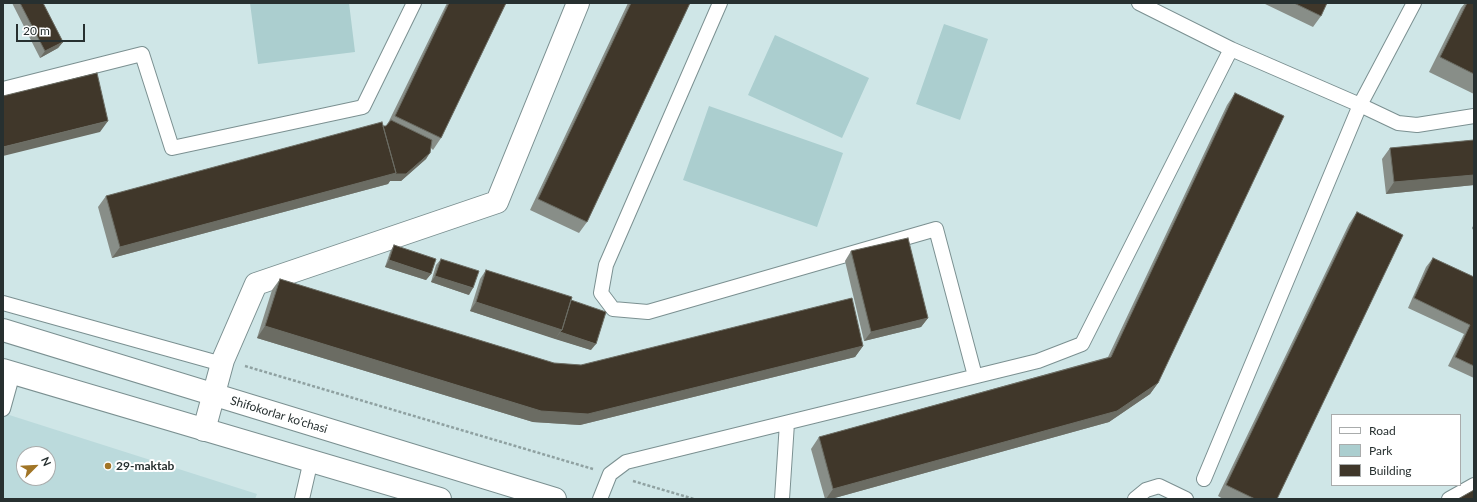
<!DOCTYPE html>
<style>
body{margin:0}
#map{position:relative;width:1477px;height:502px;overflow:hidden;background:#cfe6e7;font-family:Lato,sans-serif}
canvas{display:block}
.frame{position:absolute;inset:0;border:4px solid #273030;pointer-events:none}
.legend{position:absolute;left:1331px;top:414px;width:130px;height:72px;box-sizing:border-box;background:#fff;border:1px solid #a9acac;margin:0;padding:5px 7px;list-style:none;font-size:12px;color:#273030}
.legend li{display:flex;align-items:center;gap:8px;height:20px}
.legend b{width:20px;border:1px solid #a9acac}
.north{position:absolute;left:16px;top:446px;width:40px;height:40px;box-sizing:border-box;background:#fff;border:1px solid #a9acac;border-radius:50%;rotate:66deg;font-size:11px;font-weight:700;line-height:16px;text-align:center;color:#273030}
.north::after{content:'';display:block;margin:auto;width:14px;height:18px;background:#a17526;clip-path:polygon(50% 0,100% 100%,50% 72%,0 100%)}
.scale{position:absolute;left:16px;top:24px;width:69px;height:18px;box-sizing:border-box;border:2px solid #273030;border-top:0;padding-left:5px;font-size:12px;line-height:14px;white-space:nowrap;color:#273030;-webkit-text-stroke:3px #fff;paint-order:stroke}
</style>
<div id="map">
<canvas width="1477" height="502"></canvas>
<div class="frame"></div>
<ul class="legend">
<li><b style="height:5px;background:#fff"></b>Road</li>
<li><b style="height:11px;background:#abcecf"></b>Park</li>
<li><b style="height:11px;background:#40372a"></b>Building</li>
</ul>
<div class="north">N</div>
<div class="scale">20 m</div>
</div>
<script>
const ctx = document.querySelector('canvas').getContext('2d');
ctx.lineJoin = 'round';
function fill(path, color) { ctx.fillStyle = color; ctx.fill(path, 'evenodd'); }
const shape = rows => new Path2D(rows.map(r => 'M' + r).join(''));
function stroke(path, color, width, dash) { ctx.strokeStyle = color; ctx.lineWidth = width; ctx.lineCap = dash ? 'butt' : 'round'; ctx.setLineDash(dash || []); ctx.stroke(path); }
function drawText(font, color, halo, rows, align = 'center') {
  ctx.font = font + ' Lato,sans-serif'; ctx.lineWidth = 4; ctx.setLineDash([]); ctx.textBaseline = 'middle'; ctx.strokeStyle = halo; ctx.fillStyle = color; for (const [text, x, y, turn = 0] of rows) {
    ctx.save(); ctx.translate(x, y); ctx.rotate((+turn || 0) * Math.PI / 180); ctx.textAlign = isNaN(turn) ? turn : align; if (halo) ctx.strokeText(text, 0, 0); ctx.fillText(text, 0, 0); ctx.restore();
  }
}
fill(shape([
 [3,413,257,494,255,499,3,499],
 [24,454,48,454,48,478,24,478]
]), '#bbdadc');
fill(shape([
 [250,3,349,3,355,52,258,64],
 [944,24,988,39,960,120,916,104],
 [775,35,869,78,842,138,748,95],
 [709,106,843,153,817,227,683,180]
]), '#abcecf');
const lane = shape([
 [720,3,606,265,601,293,613,309,648,312,936,229,975,376],
 [1139,3,1231,49,1360,105,1398,123,1417,125,1474,116],
 [3,89,142,54,172,148,363,107,414,3],
 [3,303,222,364],
 [3,409,13,373],
 [1204,479,1360,105,1414,3],
 [302,499,311,460],
 [600,499,610,474,626,462,1038,361,1082,344,1231,49],
 [782,499,787,423],
 [1135,499,1146,490,1159,486,1186,499],
 [1449,499,1474,485]
]);
const street = shape([
 [204,430,223,360,256,284,497,202,578,3]
]);
const secondary = shape([
 [3,330,555,499],
 [3,370,440,499]
]);
stroke(lane, '#7b9091', 16);
stroke(street, '#7b9091', 24);
stroke(secondary, '#7b9091', 24);
stroke(shape([
 [1472,228,1474,228],
 [245,366,593,469],
 [633,481,694,499]
]), '#8fa1a1', 2.5, [3, 2]);
stroke(lane, '#fff', 14);
stroke(street, '#fff', 22);
stroke(secondary, '#fff', 22);
fill(shape([
 [12,3,43,3,63,42,58,48,40,58],
 [447,3,506,3,441,138,433,150,431,148,426,159,401,181,390,181,388,184,112,258,98,207,106,196,386,126,388,123],
 [628,3,690,3,587,222,579,233,530,210],
 [1263,3,1327,3,1321,16,1313,27],
 [1465,3,1474,3,1474,94,1429,72,1461,8],
 [1235,93,1158,383,1150,394,1109,422,831,499,825,499,811,449,819,437,1108,357,1227,105],
 [1474,140,1474,185,1386,194,1382,159,1390,148],
 [1357,212,1277,499,1223,499,1218,496,1349,224],
 [394,245,431,274,426,280,385,267,390,252],
 [851,251,928,318,921,327,864,341,845,261],
 [1433,258,1474,277,1474,378,1448,366,1464,334,1408,308,1426,267],
 [441,259,469,295,431,282,436,265],
 [486,270,571,300,591,350,470,311,480,279],
 [280,279,554,363,581,365,863,346,855,357,580,425,533,422,257,338,272,290]
]), '#888e88');
fill(shape([
 [63,42,58,48,40,58,45,51],
 [108,121,100,132,3,156,3,147],
 [430,153,426,159,401,181,390,181,388,184,112,258,120,247,396,173],
 [1474,175,1474,185,1386,194,1394,182],
 [389,260,431,274,426,280,385,267],
 [435,276,473,288,469,295,431,282],
 [476,302,562,330,555,339,470,311],
 [928,318,921,327,864,341,871,332],
 [265,326,541,411,863,346,855,357,580,425,533,422,257,338],
 [560,332,596,344,591,350,555,339],
 [1158,383,1150,394,1109,422,831,499,826,499,833,489]
]), '#6b6c63');
const building = shape([
 [20,3,43,3,63,42,45,51,20,3],
 [449,3,506,3,441,138,395,116,449,3],
 [631,3,690,3,587,222,538,199,631,3],
 [1294,3,1327,3,1321,16,1294,3],
 [1467,3,1474,3,1474,74,1440,57,1467,3],
 [97,73,108,121,3,147,3,96,97,73],
 [1235,93,1284,116,1158,383,1117,411,833,489,819,437,1111,357,1235,93],
 [391,120,432,140,430,153,406,174,395,174,396,173,383,126,386,126,391,120],
 [382,122,396,173,120,247,106,196,382,122],
 [1474,140,1474,175,1394,182,1390,148,1474,140],
 [1357,212,1403,235,1277,499,1255,499,1226,485,1357,212],
 [908,238,928,318,871,332,851,251,908,238],
 [394,245,436,259,431,274,389,260,394,245],
 [1433,258,1474,277,1474,366,1455,357,1470,325,1414,298,1433,258],
 [441,259,479,271,473,288,435,276,441,259],
 [486,270,572,297,562,330,476,302,486,270],
 [280,279,554,363,581,365,852,298,863,346,588,414,541,411,265,326,280,279],
 [571,300,606,312,596,344,560,332,562,330,571,300],
 [1474,490,1474,499,1458,499,1474,490]
]);
fill(building, '#40372a');
stroke(building, '#6b6c63', 1);
for (const [x, y, r, color] of [
 [108,466,4,"#a17526"]
]) { const dot = new Path2D(); dot.arc(x, y, r, 0, 2 * Math.PI); ctx.fillStyle = color; ctx.fill(dot); stroke(dot, '#fff', 1.5); }
drawText('12px', '#273030', '#fff', [
 ["Shifokorlar ko'chasi",279,415,17]
]);
drawText('bold 12px', '#273030', '#fff', [
 ["29-maktab",116,466]
], 'left');
</script>
